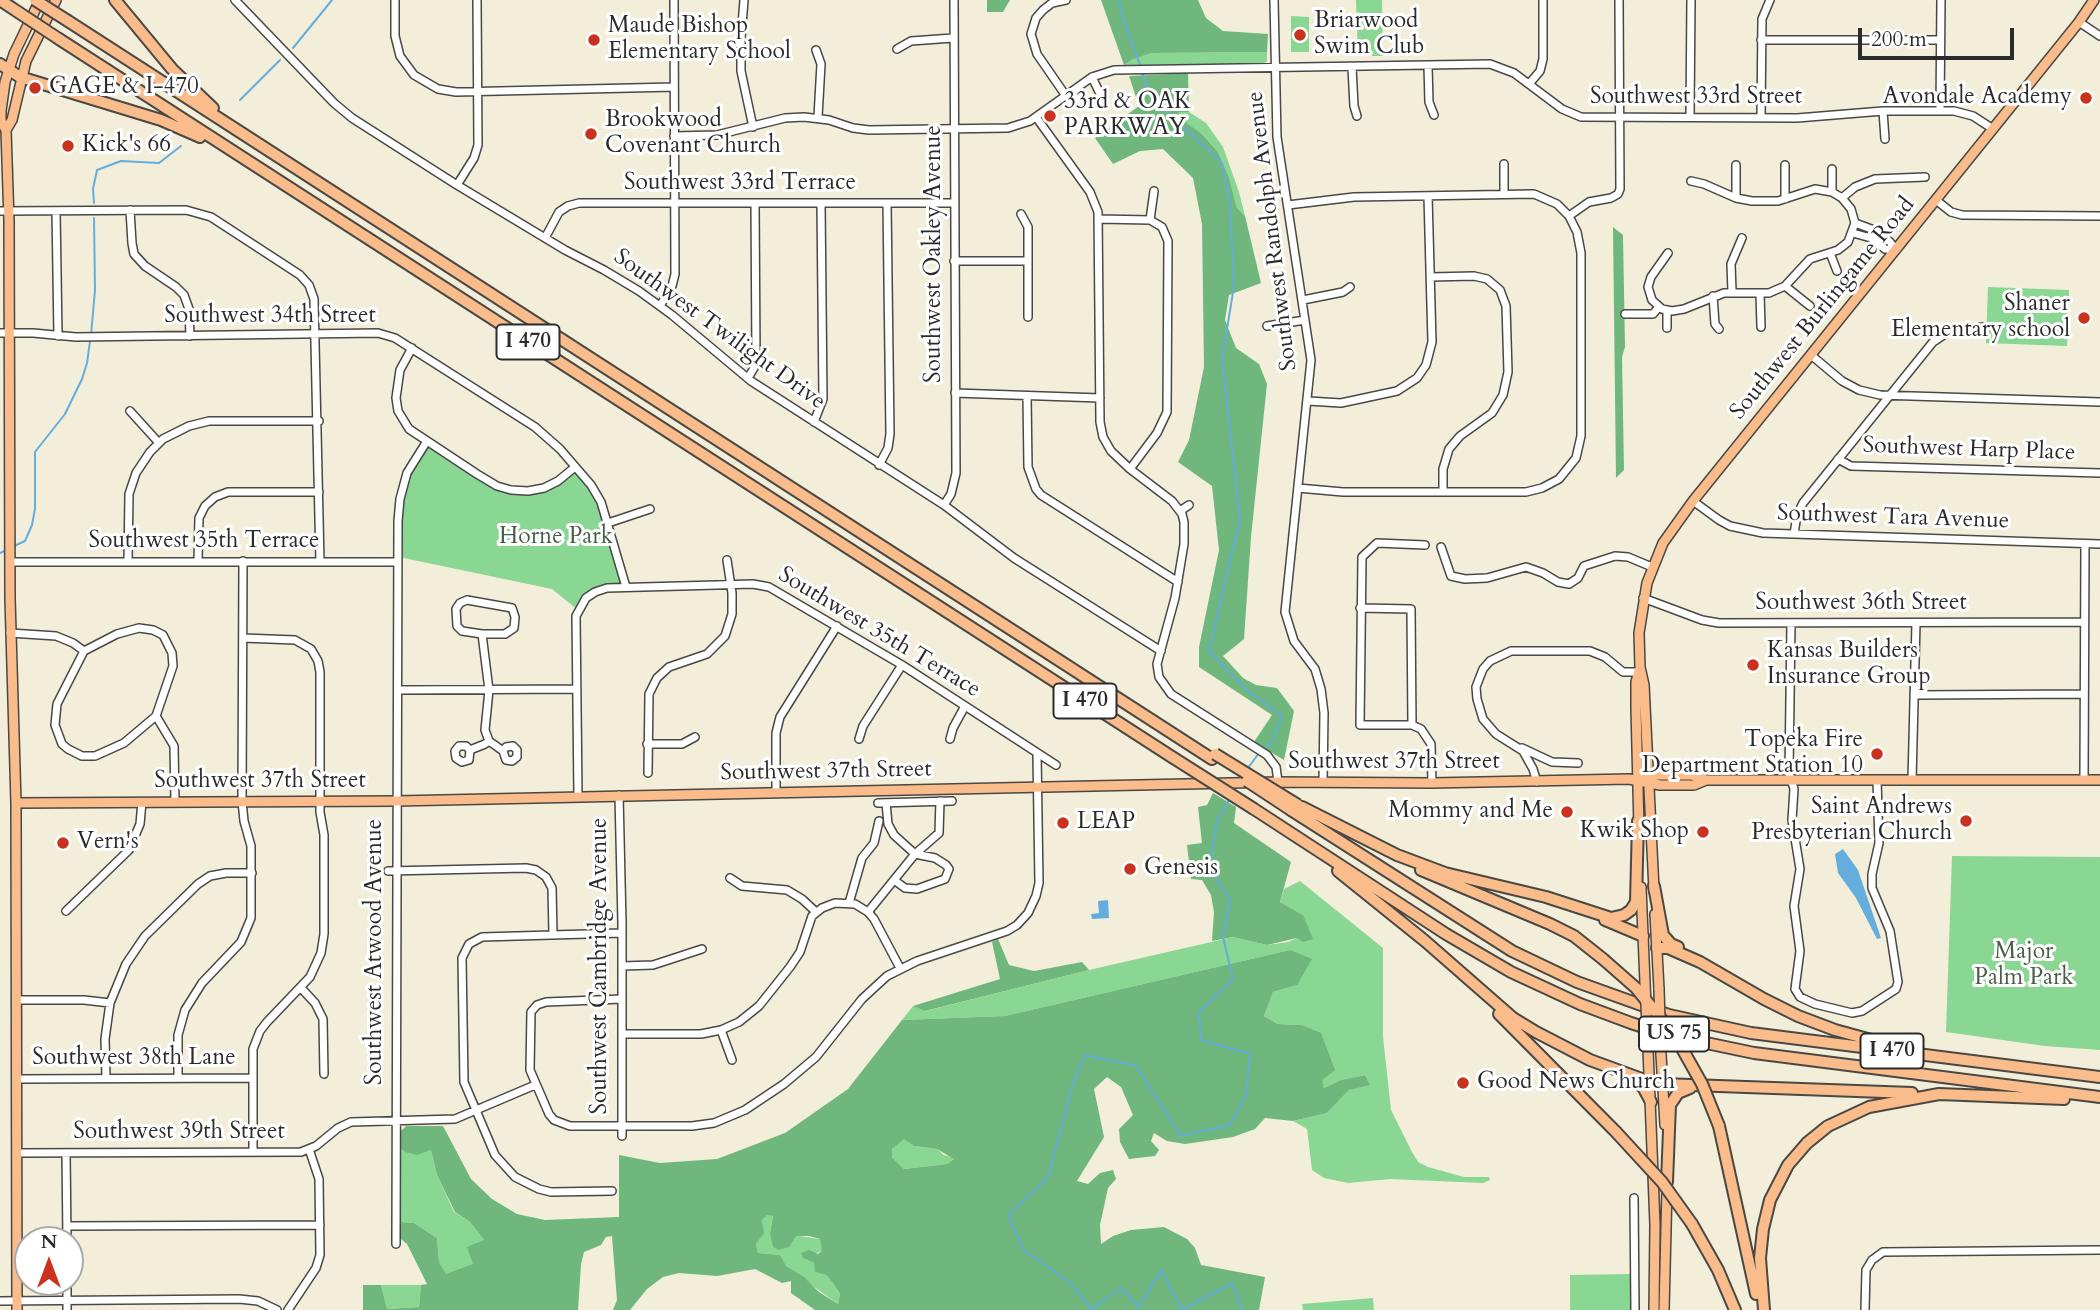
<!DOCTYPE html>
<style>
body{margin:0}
#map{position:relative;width:2100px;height:1310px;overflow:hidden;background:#f2eeda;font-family:Cardo,serif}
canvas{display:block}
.north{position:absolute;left:14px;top:1226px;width:70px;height:70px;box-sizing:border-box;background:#fff;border:2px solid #aaa;border-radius:50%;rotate:0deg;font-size:19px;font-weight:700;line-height:28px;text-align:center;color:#2b2b2b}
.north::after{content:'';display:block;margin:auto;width:24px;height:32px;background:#c8321e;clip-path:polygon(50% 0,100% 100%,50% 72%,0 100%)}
.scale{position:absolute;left:1858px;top:28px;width:156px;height:32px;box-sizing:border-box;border:4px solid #2b2b2b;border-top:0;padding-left:9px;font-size:21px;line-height:24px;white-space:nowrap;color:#2b2b2b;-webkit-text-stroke:5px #fff;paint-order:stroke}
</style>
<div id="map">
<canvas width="2100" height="1310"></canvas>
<div class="north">N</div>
<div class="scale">200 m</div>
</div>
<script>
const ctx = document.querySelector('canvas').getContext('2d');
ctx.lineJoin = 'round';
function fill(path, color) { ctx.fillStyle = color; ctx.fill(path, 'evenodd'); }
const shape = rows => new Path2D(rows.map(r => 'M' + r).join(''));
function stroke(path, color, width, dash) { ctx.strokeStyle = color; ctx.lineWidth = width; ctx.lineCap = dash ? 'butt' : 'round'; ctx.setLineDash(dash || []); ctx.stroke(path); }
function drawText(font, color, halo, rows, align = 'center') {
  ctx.font = font + ' Cardo,serif'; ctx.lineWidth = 6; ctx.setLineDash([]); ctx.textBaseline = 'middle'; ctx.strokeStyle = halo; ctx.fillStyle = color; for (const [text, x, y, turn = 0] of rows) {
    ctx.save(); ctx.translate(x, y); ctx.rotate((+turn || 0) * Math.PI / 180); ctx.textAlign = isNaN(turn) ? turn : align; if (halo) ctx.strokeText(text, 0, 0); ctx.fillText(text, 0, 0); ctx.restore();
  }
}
fill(shape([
 [1356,0,1382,0,1383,56,1358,56],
 [1291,16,1309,17,1309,52,1291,52],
 [1267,52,1267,61,1263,64,1124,65,1132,59,1152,53],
 [1179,111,1189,112,1206,123,1223,147,1239,192,1245,216,1237,208,1229,177,1218,152,1202,134,1183,120],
 [1988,287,2069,290,2067,346,1986,343],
 [427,441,496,486,536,490,575,467,597,495,626,587,599,590,578,610,552,589,399,557,403,486],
 [1952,856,2100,857,2100,1050,2045,1046,1946,1032],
 [1300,881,1383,948,1383,1037,1391,1110,1412,1152,1418,1162,1428,1167,1464,1177,1489,1177,1490,1180,1483,1183,1390,1179,1348,1183,1324,1178,1312,1170,1307,1129,1293,1121,1327,1113,1349,1090,1369,1084,1365,1075,1341,1080,1324,1088,1301,1025,1278,1024,1264,1016,1273,992,1297,985,1290,950,1005,1016,902,1020,913,1006,926,1011,1089,970,1233,937,1267,945,1288,942,1297,938,1303,915,1280,902,1284,889],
 [904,1138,914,1146,937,1149,944,1155,955,1158,947,1164,904,1169,892,1157,892,1149],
 [399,1147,405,1152,431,1150,437,1175,454,1212,470,1222,484,1240,474,1264,446,1275,439,1262,437,1238,414,1223,401,1222],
 [767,1214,773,1216,770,1232,820,1239,823,1251,803,1258,814,1263,816,1272,826,1275,833,1283,840,1294,838,1304,785,1266,780,1255,758,1253,756,1244,763,1233,762,1220],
 [1630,1274,1630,1310,1570,1310,1570,1275],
 [381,1285,421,1285,419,1307,387,1309],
 [1373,1298,1374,1310,1303,1310,1302,1304]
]), '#8ad693');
fill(shape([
 [987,0,1010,0,1003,12,987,12],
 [1101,0,1198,0,1206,18,1223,31,1268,34,1267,52,1152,53,1133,59,1124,65],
 [1188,73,1189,112,1179,112,1183,120,1202,134,1218,152,1229,177,1237,208,1245,216,1261,283,1229,295,1225,320,1236,348,1259,364,1267,384,1251,537,1244,639,1223,656,1243,678,1256,685,1277,688,1294,711,1284,760,1254,742,1272,715,1199,667,1199,647,1219,550,1212,486,1178,462,1189,440,1204,367,1202,224,1193,178,1163,149,1140,151,1113,164,1095,138,1139,106,1129,76],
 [1613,227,1623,235,1625,347,1622,357,1624,470,1616,478],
 [1213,793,1236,807,1234,823,1291,862,1280,902,1303,915,1313,939,1303,942,1297,938,1267,945,1233,937,1212,941,1214,912,1211,895,1202,880,1191,879,1187,845,1202,843,1198,807,1207,805],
 [998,939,1009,965,1034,971,1082,962,1089,970,925,1011,913,1006,1000,979,992,942],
 [1290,950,1312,959,1297,985,1273,992,1264,1016,1278,1024,1301,1025,1321,1033,1335,1070,1322,1080,1324,1088,1341,1080,1365,1075,1370,1085,1349,1090,1327,1113,1293,1121,1265,1118,1255,1129,1233,1137,1185,1144,1167,1141,1154,1133,1151,1141,1159,1150,1155,1156,1129,1159,1120,1142,1119,1129,1133,1115,1121,1087,1107,1077,1094,1089,1104,1137,1077,1181,1088,1184,1100,1173,1113,1170,1116,1179,1108,1188,1100,1225,1101,1244,1113,1236,1131,1230,1164,1227,1187,1239,1195,1248,1201,1265,1265,1277,1259,1310,815,1310,791,1293,791,1281,782,1283,755,1269,717,1276,679,1273,663,1277,647,1289,630,1310,613,1310,617,1300,612,1236,606,1237,601,1245,584,1252,581,1264,578,1310,363,1310,363,1285,381,1285,387,1309,419,1307,421,1285,427,1284,407,1244,401,1239,401,1222,414,1223,437,1238,439,1262,446,1274,473,1264,467,1247,484,1240,470,1222,455,1212,437,1175,431,1150,417,1155,405,1152,399,1147,399,1133,406,1126,443,1126,471,1179,492,1199,517,1214,545,1220,619,1217,619,1155,660,1163,717,1159,785,1133,848,1089,902,1020,1005,1016],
 [904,1139,914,1146,937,1149,954,1159,947,1164,904,1169,892,1157,892,1149],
 [767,1215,773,1216,770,1233,773,1247,779,1250,789,1247,796,1236,809,1236,820,1239,822,1251,818,1254,809,1250,801,1253,803,1258,814,1263,815,1272,826,1275,833,1283,840,1294,838,1304,819,1292,804,1277,786,1266,780,1255,758,1253,756,1244,764,1233,762,1220]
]), '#6fb77d');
fill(shape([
 [1843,849,1858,870,1881,938,1877,939,1856,898,1838,873,1835,854],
 [1108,900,1109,918,1092,919,1091,914,1099,913,1098,901]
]), '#64addc');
stroke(shape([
 [1119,0,1122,16,1141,67],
 [293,48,332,0],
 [1142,72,1148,89,1168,113,1222,163,1230,204,1234,286,1222,360,1240,519,1209,651,1249,692,1282,716,1272,742,1264,749],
 [240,100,280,60],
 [94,203,93,189,97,170,121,161,159,163,181,146],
 [91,335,95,290,94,218],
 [14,546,25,541,32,525,35,509,35,452,65,414,82,379,87,363,90,341],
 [0,553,6,550],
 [1248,768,1259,753],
 [1184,1309,1232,1283,1242,1310],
 [1182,1310,1161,1270,1139,1307,1121,1288,1092,1309,1070,1283,1023,1249,1008,1216,1048,1177,1073,1084,1085,1055,1136,1066,1181,1136,1230,1125,1246,1095,1250,1054,1201,1040,1199,1012,1233,979,1223,937,1230,900,1209,867,1217,821,1229,800]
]), '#64addc', 2);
const minor = shape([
 [235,0,334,103,352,118,457,185,565,250,604,270,639,291,672,315,751,381,944,505,1014,558,1161,651],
 [395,0,395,36,400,56,414,75,438,89,456,92,674,87],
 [744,0,741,38,741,71,753,127],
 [1274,0,1277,137,1311,360,1285,612,1294,641,1315,669,1321,689,1324,713,1323,782],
 [2079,22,2100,36],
 [1761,40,1940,40],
 [897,49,911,41,953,38],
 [816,50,821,64,818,117],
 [1428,66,1429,102,1434,115],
 [1352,67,1354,106,1357,116],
 [1092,77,1102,98],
 [1529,84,1540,71,1543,59,1543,0],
 [1066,96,1037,54,1031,34,1036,18,1043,10,1052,3,1066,0],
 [1883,111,1885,139],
 [1940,111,1941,0],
 [1036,117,1090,192,1098,212,1100,422,1103,437,1111,451,1130,469,1172,501,1182,514,1184,522,1184,544,1175,598,1157,664,1159,677,1171,694,1267,755,1276,767,1278,782],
 [1690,117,1691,0],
 [1761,118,1762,19,1770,0],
 [674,136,717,135,785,118,804,117,829,120,853,128,869,130,1008,128,1030,121,1092,77,1114,70,1490,64,1514,73,1562,109,1581,117,1797,118,1883,111,1954,111,1973,116,1993,129],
 [1504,164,1504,194],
 [1785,165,1785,199],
 [1832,169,1832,192],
 [1691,181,1704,184,1736,198,1752,201,1778,201,1815,189,1832,192,1842,198,1851,209,1855,223,1848,242,1838,250,1810,259,1785,286],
 [457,185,474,158,478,145,477,0],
 [1736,198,1736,165],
 [1842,198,1855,187,1875,179,1925,177],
 [1936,200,1951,212,1962,215,2100,216],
 [1288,205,1354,197,1534,194,1557,204,1569,216,1577,232,1581,253,1581,436,1576,458,1559,479,1542,488,1526,492,1343,492,1298,488],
 [130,210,132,243,134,254,145,266,176,287,184,295,189,309,190,336],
 [0,211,186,210,211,217,300,275,309,285,314,299,320,562],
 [56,211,58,336],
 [1021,214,1028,227,1028,317],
 [1569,216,1589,202,1611,198,1618,194,1620,189,1619,0],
 [1099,219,1150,220,1162,227,1168,241,1167,412,1157,433,1130,469],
 [1150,220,1154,191],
 [1855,223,1874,230,1890,242,1896,250],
 [1853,233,1871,238,1885,249,1896,250],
 [545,238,559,212,568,206,579,203,954,203],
 [1668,253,1651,277,1648,287,1652,300,1662,309,1672,311,1684,309,1724,293,1769,293,1785,286,1810,306],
 [1830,253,1837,271],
 [954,261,1028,261],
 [1430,277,1474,276,1487,279,1500,290,1506,306,1508,372,1503,395,1492,413,1460,436,1449,449,1443,469,1443,492],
 [1732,291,1731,264,1742,238],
 [1760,293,1761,327],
 [1713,296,1715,324,1719,329],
 [1303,300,1343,292,1350,287],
 [660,306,672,286,675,274,674,0],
 [1667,310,1667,328],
 [1625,314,1653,314,1659,307],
 [1267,326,1305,320],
 [0,333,33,333,76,337,378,333,395,338,535,427,560,449,591,485,601,502,626,587],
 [412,348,400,370,396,398,398,411,409,429,477,474,497,486,511,490,528,491,544,488,558,481,575,467],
 [1811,355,1842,381,1859,390,1880,395,2100,402],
 [748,378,754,368,756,357,755,203],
 [955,393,1100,398],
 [1027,396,1028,467,1036,489,1041,495,1178,582],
 [1308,401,1341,403,1397,391,1417,378,1426,365,1432,342,1428,196],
 [130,411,159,443],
 [814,422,823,399,821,203],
 [1838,459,1851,466,2100,473],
 [879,465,888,448,890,434,887,203],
 [1693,501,1719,520,1730,526,1763,533,2100,544],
 [944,505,951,494,956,473,954,0],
 [1180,511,1189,505],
 [608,523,650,509],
 [1794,534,1797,515,1803,503,1933,342,1951,330,1984,327],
 [1425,545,1377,543,1362,557,1360,725,1412,725,1421,729,1431,744,1432,783],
 [1441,547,1451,576,1465,579,1487,578,1526,567,1543,573,1558,582,1569,584,1578,578,1584,566,1615,556,1628,557,1652,567],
 [128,561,129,494,136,473,150,452,163,439,189,426,209,421,319,421],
 [198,561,199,518,205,506,215,497,228,492,319,492],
 [10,562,398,562],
 [1643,598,1702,620,1719,623,2084,622],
 [467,600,512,608,515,617,514,628,505,634,482,634,462,631,457,626,456,609,460,603,467,600],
 [1360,608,1411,609,1412,725],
 [1791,623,1789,773,1794,789,1792,820,1800,869,1794,906,1800,951,1795,989,1800,997,1815,1004,1852,1013,1862,1011,1896,989,1898,982,1890,931,1872,888,1872,874,1879,843,1877,780],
 [139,628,153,630,163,635,172,653,173,666,156,716,124,743,95,756,82,756,68,749,62,744,55,725,57,704,84,651,117,634,139,628],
 [10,633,56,636,73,643,84,651],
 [482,634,489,690,485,730,489,741,503,751,506,760,512,761,517,757,517,750,513,746,506,747,503,751],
 [243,638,295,640,311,649,318,661,320,672,320,812,324,835,324,934,321,953,310,977,267,1022,260,1031,253,1049,253,1152],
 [399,690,577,689],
 [1915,695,2084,694],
 [156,716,174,746,175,802],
 [859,739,863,726,902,665],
 [950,739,953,728,965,706],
 [647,744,682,744,695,737],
 [1522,748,1552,762,1578,763],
 [470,750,469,760,462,762,456,758,455,751,459,746,466,746,470,750,485,744,489,741],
 [648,773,649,694,657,678,669,667,707,654,725,636,732,614,732,593,727,560],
 [1912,780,1916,623],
 [2084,780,2085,544],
 [1537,782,1533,769,1523,751,1496,734,1483,719,1477,699,1476,687,1483,669,1490,661,1511,651,1590,651,1605,657,1623,672,1639,672],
 [776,792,776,733,780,717,837,626],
 [619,795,622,923,622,1136],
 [578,797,576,616,586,598,595,592,607,588,753,584,769,587,902,665,1056,765],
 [878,803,952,801],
 [886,803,888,824,894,835,915,854,935,858,946,865,949,869,945,879,917,889,905,888,894,880],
 [388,871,526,868,536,870,546,877,552,888,553,935],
 [730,878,742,886,787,890,802,899,816,912],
 [849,903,862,858,874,843,879,821],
 [66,911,129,850,140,824,142,802],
 [868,912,915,854,939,833,940,801],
 [622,966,653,965,702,949],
 [301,988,315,1003,323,1019,324,1074],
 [622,999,546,1002,537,1005,531,1012,530,1070,549,1114,554,1120,570,1126,692,1126,714,1123,745,1110,784,1084,816,1057,862,999,887,976,917,961,1007,931,1017,925,1028,913,1036,896,1039,883,1037,754],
 [17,1000,84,1000,110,1003],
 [721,1030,732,1060],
 [622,1034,701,1034,721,1030,739,1022,759,1006,790,967,800,952,812,916,822,908,835,903,855,904,868,912,874,919,900,968],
 [106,1078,105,1039,110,1003,126,964,145,936,198,884,210,876,226,873,252,873],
 [178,1078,178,1035,185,1010,202,983,241,942,251,918,251,846,244,821,242,801,243,561],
 [17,1079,252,1078],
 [17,1153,301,1152,316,1146,338,1128,351,1122,455,1119,535,1085],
 [66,1153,67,1240],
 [612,1191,551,1192,539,1189,515,1177,495,1155,464,1082,462,958,469,944,482,937,622,933],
 [1634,1198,1635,1310],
 [67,1226,320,1225],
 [396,1244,398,521,400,499,407,473,427,441],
 [67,1282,67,1310],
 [0,1301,239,1299,258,1301,277,1310],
 [288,1310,316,1268,320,1255,319,1179,309,1149],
 [1865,1310,1866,1270,1872,1260,1883,1252,2100,1250]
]);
const major = shape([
 [6,130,12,120,26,61,56,0],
 [1643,779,1657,775,1692,775,1706,780,2100,780],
 [16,803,396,801,1278,782,1432,783,1629,779,1660,785,1694,785,1706,780],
 [1639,828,1636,708,1636,682,1639,671],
 [1641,887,1645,983],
 [1654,890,1644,685,1640,667,1639,633,1647,583,1663,543,1693,501,2079,22,2094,0],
 [1655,914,1659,989],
 [1648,1049,1655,1225,1654,1310],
 [1661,1054,1665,1125],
 [17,1310,16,803,10,598,9,221,6,130,1,121,1,111,5,82,14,54,40,0],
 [1664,1310,1667,1188]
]);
const highway = shape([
 [0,0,18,12],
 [115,0,172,69,213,108],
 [68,21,1212,759],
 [59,39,1172,757],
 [0,64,20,77,161,120,200,137],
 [1302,807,1397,855,1445,873,1546,897,1611,918,1624,915,1631,910,1636,902,1638,821],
 [1254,809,1446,934,1511,972,1580,1004,1631,1023,1668,1035,1754,1053,2100,1097],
 [1291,810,1512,951,1577,982,1669,1015,1751,1033,2100,1077],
 [1421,870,1550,924,1574,936,1603,959],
 [1338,871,1425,941,1513,1018,1536,1032,1590,1060,1650,1082],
 [1654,886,1663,935,1671,944,1678,947],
 [1605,920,1643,936],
 [1657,948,1668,948,1700,962,1764,999,1798,1016,1835,1030,1886,1044],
 [1499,1014,1616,1132],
 [1633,1081,1643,1087,1651,1102],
 [1663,1084,1912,1093],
 [1719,1126,1756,1294],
 [1667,1182,1670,1105,1678,1093,1690,1088],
 [1692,1224,1718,1270,1735,1310],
 [1764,1310,1760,1258,1763,1229,1770,1200,1788,1165,1807,1143,1828,1126,1869,1107,1939,1094,2064,1099]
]);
stroke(minor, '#494845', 10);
stroke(major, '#494845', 12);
stroke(highway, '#494845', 14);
stroke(minor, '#fff', 7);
stroke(major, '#fabc8b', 9);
stroke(highway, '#fabc8b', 10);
const majorBridge = shape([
 [1645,983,1648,1049],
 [1659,989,1661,1054]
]);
const highwayBridge = shape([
 [35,0,68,21],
 [18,12,59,39],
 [1215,754,1298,805],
 [1172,757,1254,809],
 [1247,781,1291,810],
 [1603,959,1636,988,1675,1036,1702,1084,1719,1126],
 [1616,1132,1662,1182,1692,1224]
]);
stroke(majorBridge, '#494845', 12, []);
stroke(highwayBridge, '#494845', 14, []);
stroke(majorBridge, '#fabc8b', 9);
stroke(highwayBridge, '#fabc8b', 10);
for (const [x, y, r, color] of [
 [1300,35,7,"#c8321e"],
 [594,40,7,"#c8321e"],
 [35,88,7,"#c8321e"],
 [2086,98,7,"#c8321e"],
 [1050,116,7,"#c8321e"],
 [591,134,7,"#c8321e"],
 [68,146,7,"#c8321e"],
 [2084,318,7,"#c8321e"],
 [1753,665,7,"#c8321e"],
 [1877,754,7,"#c8321e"],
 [1567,812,7,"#c8321e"],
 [1966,821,7,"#c8321e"],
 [1063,823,7,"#c8321e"],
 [1703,832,7,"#c8321e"],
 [63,843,7,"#c8321e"],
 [1130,869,7,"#c8321e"],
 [1463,1083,7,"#c8321e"]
]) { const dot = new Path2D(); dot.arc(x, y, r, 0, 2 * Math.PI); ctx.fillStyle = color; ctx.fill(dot); stroke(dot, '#fff', 2.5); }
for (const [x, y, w] of [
 [528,342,63],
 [1085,701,63],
 [1674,1034,70],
 [1892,1051,63]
]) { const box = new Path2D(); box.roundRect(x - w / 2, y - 17.5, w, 35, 5); ctx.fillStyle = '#fff'; ctx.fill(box); stroke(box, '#2b2b2b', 2); }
drawText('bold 21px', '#2b2b2b', null, [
 ["I 470",528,342],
 ["I 470",1085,701],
 ["US 75",1674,1034],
 ["I 470",1892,1051]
]);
drawText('23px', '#2b2b2b', '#fff', [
 ["Briarwood",1314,22],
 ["Swim Club",1314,48],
 ["Maude Bishop",608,27],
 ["Elementary School",608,53],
 ["GAGE & I-470",49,88],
 ["Avondale Academy",2072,98,"right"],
 ["33rd & OAK",1064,103],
 ["PARKWAY",1064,129],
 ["Brookwood",605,121],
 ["Covenant Church",605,147],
 ["Kick's 66",82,146],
 ["Shaner",2070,305,"right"],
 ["Elementary school",2070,331,"right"],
 ["Kansas Builders",1767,652],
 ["Insurance Group",1767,678],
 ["Topeka Fire",1863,741,"right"],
 ["Department Station 10",1863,767,"right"],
 ["Saint Andrews",1952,808,"right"],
 ["Presbyterian Church",1952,834,"right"],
 ["Mommy and Me",1553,812,"right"],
 ["LEAP",1077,823],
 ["Kwik Shop",1689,832,"right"],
 ["Vern's",77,843],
 ["Genesis",1144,869],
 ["Good News Church",1477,1083]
], 'left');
drawText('23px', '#2b2b2b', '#fff', [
 ["Southwest 33rd Street",1696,98],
 ["Southwest 33rd Terrace",740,184],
 ["Southwest Randolph Avenue",1273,231,-97],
 ["Southwest Oakley Avenue",935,254,-90],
 ["Southwest Burlingame Road",1823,309,-51],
 ["Southwest 34th Street",270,317],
 ["Southwest Twilight Drive",719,330,36],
 ["Southwest Harp Place",1969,450,2],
 ["Southwest Tara Avenue",1893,518,2],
 ["Southwest 35th Terrace",204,542],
 ["Southwest 36th Street",1861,604],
 ["Southwest 35th Terrace",879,633,31],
 ["Southwest 37th Street",1394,763],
 ["Southwest 37th Street",826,772,-1],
 ["Southwest 37th Street",260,782],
 ["Southwest Atwood Avenue",376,952,-90],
 ["Southwest Cambridge Avenue",601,966,-90],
 ["Southwest 38th Lane",134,1059],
 ["Southwest 39th Street",179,1133]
]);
drawText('23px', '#485e4a', '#fff', [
 ["Horne Park",556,538],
 ["Major",2024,953],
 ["Palm Park",2024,979]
]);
</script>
